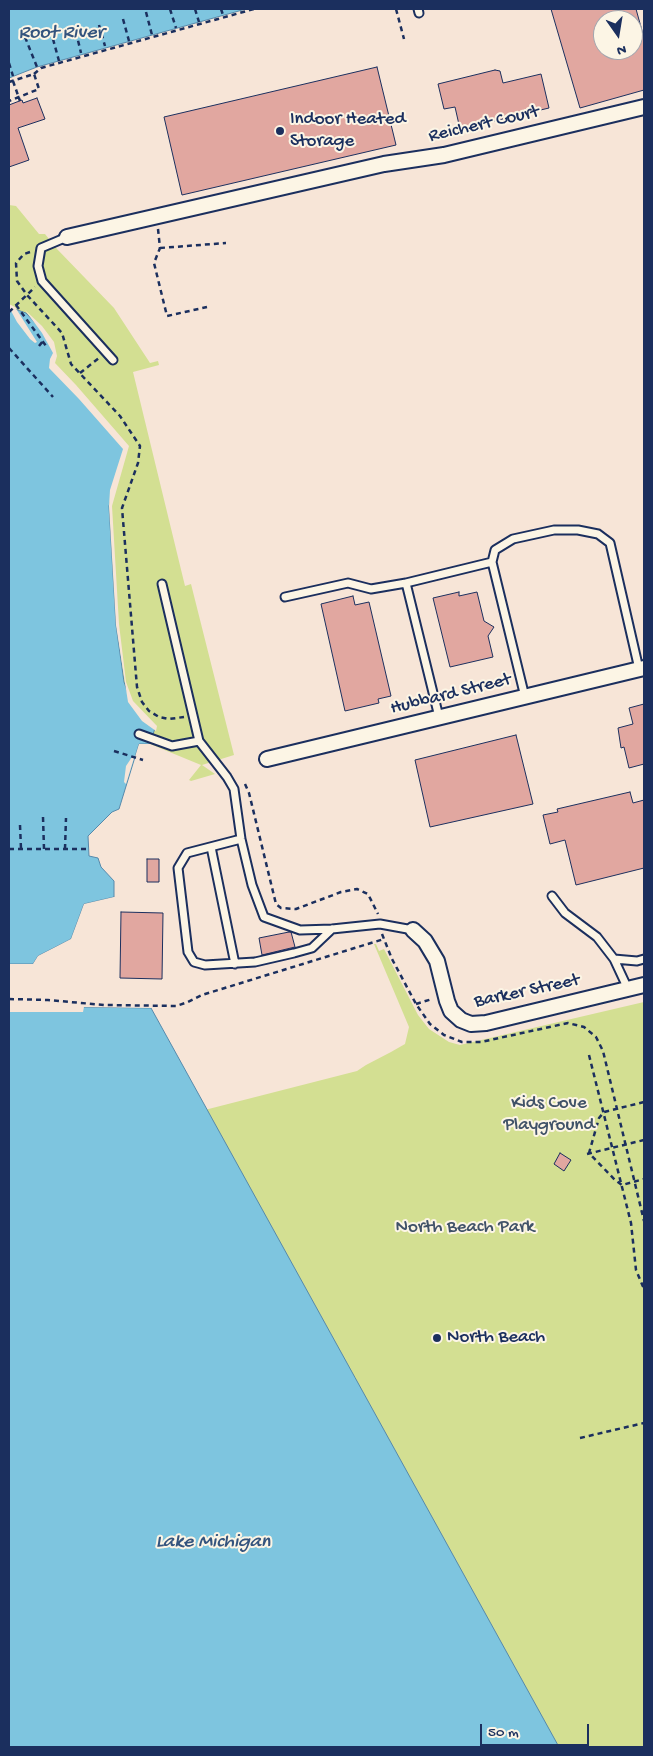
<!DOCTYPE html>
<style>
body{margin:0}
#map{position:relative;width:653px;height:1756px;overflow:hidden;background:#f7e5d7;font-family:"Gochi Hand",sans-serif}
canvas{display:block}
.frame{position:absolute;inset:0;border:10px solid #1b2f5e;pointer-events:none}
.north{position:absolute;left:593px;top:10px;width:50px;height:50px;box-sizing:border-box;background:#fcf5e5;border:1px solid #a2a6af;border-radius:50%;rotate:167deg;font-size:14px;font-weight:700;line-height:20px;text-align:center;color:#1b2f5e}
.north::after{content:'';display:block;margin:auto;width:18px;height:22px;background:#1b2f5e;clip-path:polygon(50% 0,100% 100%,50% 72%,0 100%)}
.scale{position:absolute;left:480px;top:1724px;width:109px;height:22px;box-sizing:border-box;border:2px solid #1b2f5e;border-top:0;padding-left:6px;font-size:15px;line-height:18px;white-space:nowrap;color:#1b2f5e;-webkit-text-stroke:4px #fcf5e5;paint-order:stroke}
</style>
<div id="map">
<canvas width="653" height="1756"></canvas>
<div class="frame"></div>
<div class="north">N</div>
<div class="scale">50 m</div>
</div>
<script>
const ctx = document.querySelector('canvas').getContext('2d');
ctx.lineJoin = 'round';
function fill(path, color) { ctx.fillStyle = color; ctx.fill(path, 'evenodd'); }
const shape = rows => new Path2D(rows.map(r => 'M' + r).join(''));
function stroke(path, color, width, dash) { ctx.strokeStyle = color; ctx.lineWidth = width; ctx.lineCap = dash ? 'butt' : 'round'; ctx.setLineDash(dash || []); ctx.stroke(path); }
function drawText(font, color, halo, rows, align = 'center') {
  ctx.font = font + ' "Gochi Hand",sans-serif'; ctx.lineWidth = 4; ctx.setLineDash([]); ctx.textBaseline = 'middle'; ctx.strokeStyle = halo; ctx.fillStyle = color; for (const [text, x, y, turn = 0] of rows) {
    ctx.save(); ctx.translate(x, y); ctx.rotate((+turn || 0) * Math.PI / 180); ctx.textAlign = isNaN(turn) ? turn : align; if (halo) ctx.strokeText(text, 0, 0); ctx.fillText(text, 0, 0); ctx.restore();
  }
}
fill(shape([
 [9,205,16,206,39,234,45,234,57,249,114,308,150,363,158,361,159,365,133,372,185,586,191,584,234,755,202,765,215,774,191,781,189,780,201,765,150,744,155,728,131,702,124,682,114,599,109,506,52,364,40,328,26,313,9,307],
 [374,944,376,944,379,951,384,949,418,1015,429,1029,449,1042,460,1045,644,1002,644,1747,538,1747,189,1114,357,1071,366,1065,391,1052,405,1044,409,1027]
]), '#d3df92');
const water = shape([
 [9,9,246,9,37,67,9,78,9,9],
 [9,307,26,313,40,328,52,343,55,356,52,364,127,447,109,506,116,625,124,682,131,702,155,728,150,744,139,744,119,809,112,812,88,836,89,856,98,858,101,867,114,881,114,897,84,904,71,939,38,956,33,964,9,964,9,307],
 [9,1006,151,1008,559,1747,9,1747,9,1006]
]);
fill(water, '#7ec5df');
stroke(water, '#5689ab', 1);
fill(shape([
 [9,304,15,307,37,342,35,343,30,339,17,322,9,307],
 [25,310,42,326,54,342,57,356,55,363,76,385,129,446,112,506,119,624,126,682,133,701,157,726,156,731,142,721,128,702,116,625,109,506,110,490,123,449,79,399,49,368,50,359,53,353,42,333],
 [139,744,150,744,151,746,141,746,137,758,134,758,126,784,124,782,126,766,132,757,135,757],
 [114,897,116,899,86,906,72,941,40,958,35,966,9,966,9,964,33,964,38,956,71,939,84,904],
 [9,1004,83,1005,151,1006,151,1008,84,1007,83,1012,9,1012]
]), '#f7e5d7');
const building = shape([
 [551,9,636,9,644,38,644,90,580,108,551,9],
 [603,20,633,20,633,50,603,50,603,20],
 [377,67,396,145,182,195,164,117,377,67],
 [495,70,500,71,503,83,541,74,549,108,460,129,455,107,444,109,438,84,495,70],
 [37,98,45,119,18,128,29,160,9,167,9,105,22,100,23,103,37,98],
 [459,592,459,596,477,592,484,621,494,627,488,636,493,657,450,667,433,598,459,592],
 [353,596,355,605,369,602,391,696,378,699,379,703,345,711,321,604,353,596],
 [644,704,644,764,629,768,624,747,621,748,618,728,633,724,629,708,644,704],
 [516,735,533,804,430,827,415,760,516,735],
 [630,792,633,803,644,800,644,868,576,885,565,840,550,844,543,815,558,812,557,809,630,792],
 [147,859,159,859,159,882,147,882,147,859],
 [121,912,163,913,162,979,120,978,121,912],
 [289,932,291,932,295,947,262,955,259,938,289,932],
 [560,1153,571,1160,564,1171,554,1164,560,1153]
]);
fill(building, '#e1a7a0');
stroke(building, '#1b2f5e', 1);
const service = shape([
 [418,9,419,13],
 [67,237,41,248,38,266,42,281,113,360],
 [406,583,439,717],
 [162,584,199,741,227,777,234,789,241,839,252,885,264,917,300,930,332,929,380,924,413,930],
 [285,597,348,583,371,589,406,583,492,562],
 [525,697,492,562,495,550,513,539,554,530,578,530,598,534,610,543,639,669],
 [139,734,172,746,199,741],
 [241,839,187,853,178,868,188,952,194,962,205,965,255,962,294,953,312,948,332,929],
 [211,847,235,964],
 [552,896,565,913,597,937,614,959,628,989],
 [614,959,637,961,644,959]
]);
const minor = shape([
 [67,237,384,164,444,155,644,107],
 [267,759,644,668],
 [413,930,425,941,437,961,447,1001,451,1011,461,1020,471,1024,486,1023,644,985]
]);
stroke(service, '#1b2f5e', 11);
stroke(minor, '#1b2f5e', 18);
stroke(shape([
 [170,9,176,28],
 [195,9,199,22],
 [221,9,223,15],
 [396,9,404,39],
 [399,9,399,10],
 [146,12,152,35],
 [123,19,129,41],
 [99,25,105,46],
 [76,32,81,53],
 [25,37,37,67],
 [53,39,59,61],
 [9,63,13,76],
 [34,74,41,68,254,9],
 [13,81,20,101],
 [9,82,34,74,39,89,9,101],
 [158,229,160,248,154,263,167,316,207,307],
 [160,248,226,243],
 [30,252,24,254,16,263,17,281,27,295,62,333,71,364,120,416,140,446,138,463,122,508,137,687,142,702,149,711,159,717,169,719,184,717],
 [16,305,46,346],
 [9,312,35,287],
 [39,346,43,341],
 [9,348,53,397],
 [80,373,99,358],
 [114,751,143,760],
 [245,784,249,793,276,904,281,908,296,909,341,892,357,889,368,894,378,914],
 [43,817,44,849],
 [20,825,21,849],
 [9,849,89,849],
 [65,849,66,818],
 [382,934,392,959,416,1004,430,1024,444,1035,462,1042,481,1042,568,1023,584,1027,596,1037,603,1051,644,1221],
 [9,999,48,1000,104,1005,176,1006,188,1002,202,995,384,939],
 [416,1004,432,999],
 [589,1055,631,1223,636,1270,644,1289],
 [644,1102,604,1112,599,1118,589,1153,615,1180,622,1185,644,1179],
 [587,1154,644,1140],
 [580,1438,644,1423]
]), '#1b2f5e', 2.5, [5, 4]);
stroke(service, '#fcf5e5', 7);
stroke(minor, '#fcf5e5', 14);
for (const [x, y, r, color] of [
 [280,131,5,"#1b2f5e"],
 [437,1338,5,"#1b2f5e"]
]) { const dot = new Path2D(); dot.arc(x, y, r, 0, 2 * Math.PI); ctx.fillStyle = color; ctx.fill(dot); stroke(dot, '#fcf5e5', 2); }
drawText('19px', '#1b2f5e', '#fcf5e5', [
 ["Indoor Heated",290,120],
 ["Storage",290,142],
 ["North Beach",447,1338]
], 'left');
drawText('19px', '#1b2f5e', '#fcf5e5', [
 ["Reichert Court",484,125,-13],
 ["Hubbard Street",451,695,-14],
 ["Barker Street",527,992,-12]
]);
drawText('19px', '#405268', '#fcf5e5', [
 ["Kids Cove",549,1104],
 ["Playground",549,1126],
 ["North Beach Park",465,1228]
]);
drawText('italic 20px', '#34547e', '#fcf5e5', [
 ["Root River",61,34],
 ["Lake Michigan",213,1543]
]);
</script>
